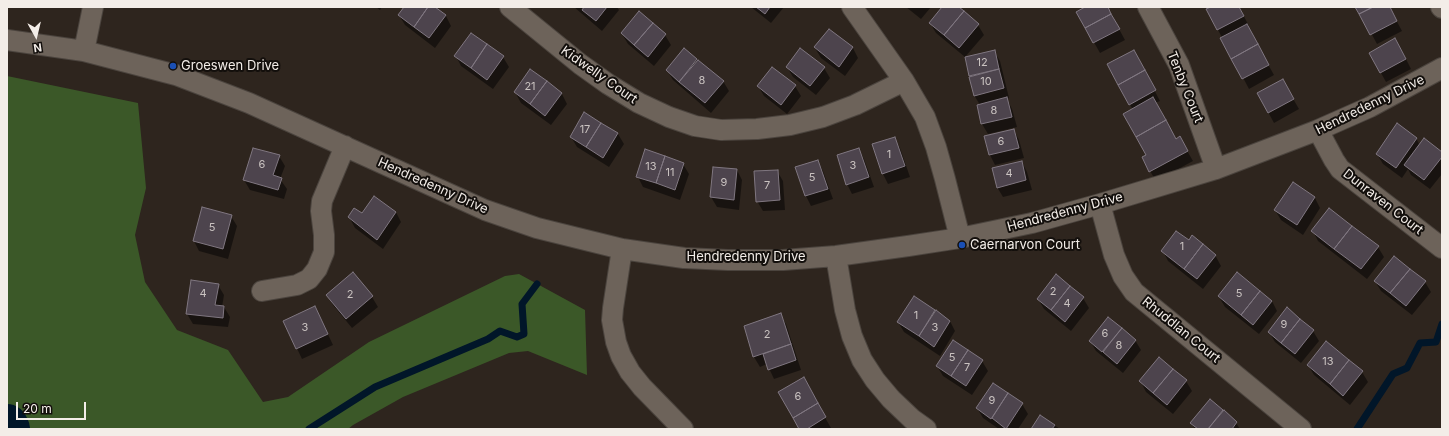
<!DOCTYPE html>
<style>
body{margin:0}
#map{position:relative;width:1449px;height:436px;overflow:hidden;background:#2e251e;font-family:Inter,sans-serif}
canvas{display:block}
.frame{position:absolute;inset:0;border:8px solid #f3ede8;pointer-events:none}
.north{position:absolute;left:16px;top:16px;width:40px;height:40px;-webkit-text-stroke:3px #130f0c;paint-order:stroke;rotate:172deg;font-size:11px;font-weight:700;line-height:16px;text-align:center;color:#f3ede8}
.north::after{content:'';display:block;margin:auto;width:14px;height:18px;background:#f3ede8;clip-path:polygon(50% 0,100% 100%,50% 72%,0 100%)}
.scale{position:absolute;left:16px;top:402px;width:70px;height:18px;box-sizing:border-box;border:2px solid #f3ede8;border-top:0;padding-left:5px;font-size:12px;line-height:14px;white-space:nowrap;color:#f3ede8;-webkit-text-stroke:3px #130f0c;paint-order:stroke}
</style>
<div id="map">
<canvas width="1449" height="436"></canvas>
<div class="frame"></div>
<div class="north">N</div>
<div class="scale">20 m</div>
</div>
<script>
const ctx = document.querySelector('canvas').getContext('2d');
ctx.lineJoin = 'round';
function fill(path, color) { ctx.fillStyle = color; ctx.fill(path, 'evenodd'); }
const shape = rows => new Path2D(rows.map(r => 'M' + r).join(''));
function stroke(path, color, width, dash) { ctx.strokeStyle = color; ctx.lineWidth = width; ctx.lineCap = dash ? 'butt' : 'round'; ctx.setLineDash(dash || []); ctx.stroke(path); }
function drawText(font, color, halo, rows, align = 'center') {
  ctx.font = font + ' Inter,sans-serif'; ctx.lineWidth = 4; ctx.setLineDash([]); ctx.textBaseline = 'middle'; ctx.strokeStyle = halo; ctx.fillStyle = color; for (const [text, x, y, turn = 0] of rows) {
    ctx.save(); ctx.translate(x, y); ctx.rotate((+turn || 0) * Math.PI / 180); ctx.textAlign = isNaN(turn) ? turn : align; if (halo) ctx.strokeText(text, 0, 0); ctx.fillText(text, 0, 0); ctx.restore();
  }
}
fill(shape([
 [7,76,138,103,146,188,135,235,145,282,177,330,228,350,263,402,288,397,369,342,505,276,519,274,585,310,587,375,528,351,509,353,403,397,353,425,348,429,9,429,7,425]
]), '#3b5828');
fill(shape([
 [376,7,382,7,380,10],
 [405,7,434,7,446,16,451,26,435,48,405,25,399,15],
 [574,7,617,7,619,10,602,31],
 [751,7,784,7,771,23],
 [906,7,931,7,921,19],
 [943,7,957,7,978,25,984,35,965,57,936,33,930,23],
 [1087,7,1107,7,1125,40,1100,53,1077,12],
 [1206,7,1239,7,1249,26,1247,27,1274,75,1249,89],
 [1357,7,1389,7,1402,31,1377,44],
 [639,13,665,35,671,45,654,66,628,44,622,34],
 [829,30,853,48,858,58,845,76,821,58,815,48],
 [684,49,723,81,729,91,711,113,673,80,667,70],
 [1401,49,1411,69,1386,82,1370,53],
 [994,51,1000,61,1009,98,1007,99,1012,109,1017,127,988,134,982,124,978,106,980,105,974,95,966,58],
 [456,56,503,57,509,67,493,89,461,66],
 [1139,61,1160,101,1155,103,1176,140,1179,137,1193,161,1156,181,1150,171,1147,156,1133,110,1108,64],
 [787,67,824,68,830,78,816,95,793,77],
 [531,71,562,94,567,104,551,125,521,103,515,92],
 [758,86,795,86,801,96,787,114,764,96],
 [1288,90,1299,109,1274,123,1258,93],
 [585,114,618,134,624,144,609,167,577,147,571,137],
 [1014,130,1019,140,1024,158,995,165,990,155,985,137],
 [1416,138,1420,146,1442,153,1442,174,1430,189,1411,175,1408,169,1402,178,1383,164,1377,154],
 [895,139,900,148,910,177,888,184,883,174],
 [859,149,864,159,874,187,852,194,847,184],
 [279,156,285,166,280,179,287,189,284,199,250,190,244,180],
 [818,161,823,171,833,199,811,206,806,196,797,167],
 [1022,162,1027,172,1032,190,1003,197,997,187],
 [683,164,689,174,680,200,643,187,638,177],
 [737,170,742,180,739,210,717,207,711,197],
 [777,171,783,181,785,210,763,211,757,201],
 [1315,198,1320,208,1303,235,1281,220,1275,210],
 [396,212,401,222,383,249,355,228,349,217],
 [231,216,237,226,228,259,199,251,194,241],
 [1313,231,1378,247,1384,257,1367,279,1318,241],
 [1189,241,1215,255,1221,266,1203,289,1168,261,1163,251],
 [353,273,372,297,378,307,352,328,333,305,327,295],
 [1056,276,1083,298,1089,308,1071,331,1044,309,1038,299],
 [1375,281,1425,282,1431,292,1412,315,1381,291],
 [218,285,224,295,222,307,224,307,230,317,228,327,193,324,187,314],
 [915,297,950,321,955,331,940,356,904,332,898,322],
 [1219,297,1272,301,1277,311,1259,334,1225,307],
 [315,307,333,345,302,359,284,321],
 [780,314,786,324,801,370,774,379,767,364,760,367,754,357,745,327],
 [1108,318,1135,340,1141,350,1123,373,1096,351,1090,341],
 [1313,331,1319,341,1301,363,1275,342,1269,332],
 [982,361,988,371,972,395,943,376,937,366],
 [1308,365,1362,372,1368,382,1350,405,1314,375],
 [803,379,831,428,829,429,800,429],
 [1186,381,1192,391,1173,414,1146,392,1141,382],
 [993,384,1022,404,1028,414,1018,429,999,429,983,418,977,408],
 [1210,400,1236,423,1240,429,1195,429,1191,423],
 [1041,416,1060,429,1032,429]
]), '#0007');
stroke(shape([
 [309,429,375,387,488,339,500,331,517,337,524,334,522,304,537,284],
 [1357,429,1393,374,1407,368,1420,343,1436,342,1442,324]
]), '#011629', 7);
stroke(shape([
 [7,425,9,429]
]), '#011629', 42);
const building = shape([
 [404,7,428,7,414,27,398,15,404,7],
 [428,7,435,7,446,15,429,38,414,27,428,7],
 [584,7,607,7,596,21,582,10,584,7],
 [756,7,770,7,765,14,756,7],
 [942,7,959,7,964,11,944,35,929,23,942,7],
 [1085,7,1108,7,1111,14,1085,28,1076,12,1085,7],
 [1211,7,1239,7,1244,16,1217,30,1206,9,1211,7],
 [1355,7,1373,7,1359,14,1355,7],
 [1373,7,1390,7,1397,21,1370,35,1359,14,1373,7],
 [639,11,653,23,634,45,621,33,639,11],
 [964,11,979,24,959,48,944,35,964,11],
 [1111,14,1120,29,1093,43,1085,28,1111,14],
 [653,23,666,34,648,57,634,45,653,23],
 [1247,24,1258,44,1231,59,1220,38,1247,24],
 [829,29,853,47,839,67,814,47,829,29],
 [471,33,487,44,471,68,454,56,471,33],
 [1395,38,1406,59,1380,73,1369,53,1395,38],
 [487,44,504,56,487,80,471,68,487,44],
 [1258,44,1269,65,1242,79,1231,59,1258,44],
 [684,48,697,59,679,82,666,70,684,48],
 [800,48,825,67,810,86,786,67,800,48],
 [995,50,999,69,969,76,965,57,995,50],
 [1134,50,1145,70,1118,85,1107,64,1134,50],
 [698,60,724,81,705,103,679,82,698,60],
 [772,67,796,85,781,105,757,86,772,67],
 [530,69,547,81,530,104,514,92,530,69],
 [999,69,1004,88,974,96,969,77,999,69],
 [1145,70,1156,90,1129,105,1118,85,1145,70],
 [1283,79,1294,99,1268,113,1257,93,1283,79],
 [547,81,562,93,545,116,530,104,547,81],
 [1007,97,1012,117,981,124,977,105,1007,97],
 [1153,97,1166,120,1136,137,1123,114,1153,97],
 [584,112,601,123,586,147,570,137,584,112],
 [1166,120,1176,139,1180,136,1188,151,1149,172,1142,157,1146,155,1136,137,1166,120],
 [601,123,618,133,603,158,586,147,601,123],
 [1397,123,1417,138,1396,168,1376,154,1397,123],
 [1014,129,1019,148,989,155,984,136,1014,129],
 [895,137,905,166,882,174,872,144,895,137],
 [1424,138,1442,152,1442,157,1424,180,1404,165,1424,138],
 [253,148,280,155,273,175,282,178,278,190,243,180,253,148],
 [859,148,869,177,846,185,837,155,859,148],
 [645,149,665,156,656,183,636,177,645,149],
 [665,156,684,163,675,190,656,183,665,156],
 [818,160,828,189,805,196,795,167,818,160],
 [1022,161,1026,180,997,188,992,168,1022,161],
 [713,167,737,169,734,200,710,197,713,167],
 [778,170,780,200,756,202,754,171,778,170],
 [1293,182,1315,197,1297,225,1274,210,1293,182],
 [374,196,396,212,377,240,348,217,354,208,362,213,374,196],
 [202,207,232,215,223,249,193,241,202,207],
 [1329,208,1352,226,1334,249,1311,231,1329,208],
 [1352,226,1379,246,1361,269,1334,249,1352,226],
 [1176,231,1189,240,1192,235,1203,244,1184,269,1161,251,1176,231],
 [1203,244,1216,255,1197,279,1184,269,1203,244],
 [1394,256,1410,269,1390,293,1374,281,1394,256],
 [1410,269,1426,281,1406,306,1390,293,1410,269],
 [353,272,373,296,346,319,326,295,353,272],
 [1237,272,1260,291,1241,315,1218,296,1237,272],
 [1056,274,1070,286,1051,310,1037,299,1056,274],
 [191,280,219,284,215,305,224,306,223,318,186,314,191,280],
 [1070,286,1084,297,1065,322,1051,310,1070,286],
 [1260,291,1272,301,1253,325,1241,315,1260,291],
 [914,296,935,310,919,336,897,322,914,296],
 [315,306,328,334,296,349,283,321,315,306],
 [1287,307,1300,319,1281,343,1268,332,1287,307],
 [936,310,950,321,934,347,919,336,936,310],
 [781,313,791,344,753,357,744,326,781,313],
 [1108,317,1122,328,1102,352,1089,341,1108,317],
 [1300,319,1314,330,1295,354,1281,343,1300,319],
 [1122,328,1136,340,1117,364,1103,352,1122,328],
 [953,340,968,350,951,376,936,366,953,340],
 [1326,341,1349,360,1330,384,1307,365,1326,341],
 [791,344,796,360,768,370,763,354,791,344],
 [968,350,983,360,966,386,951,376,968,350],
 [1159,357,1173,369,1153,393,1139,381,1159,357],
 [1349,360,1363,371,1343,396,1330,384,1349,360],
 [1173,369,1187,380,1167,405,1153,393,1173,369],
 [804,377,818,403,793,418,778,392,804,377],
 [993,383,1008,393,991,419,976,408,993,383],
 [1008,393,1023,403,1006,429,992,418,1008,393],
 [1210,399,1223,410,1208,429,1198,429,1190,423,1210,399],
 [818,403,826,417,807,429,799,429,793,418,818,403],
 [1224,410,1237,422,1232,429,1208,429,1224,410],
 [1040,415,1055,425,1052,429,1031,429,1040,415]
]);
fill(building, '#4d444d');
stroke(building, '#807781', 1);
const street = shape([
 [510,7,580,64,608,84,639,103,669,117,695,126,721,130,757,129,790,125,823,117,855,105,904,81],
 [852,7,904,81,925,117,936,147,945,179,960,238],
 [1148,7,1179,65,1216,169],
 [1441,7,1442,8],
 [7,40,84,51,176,75,249,103,485,210,537,228,622,249,684,258,728,260,783,260,836,256,908,246,960,238,1032,223,1100,204,1216,169,1318,130,1370,107,1442,68],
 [84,51,93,7],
 [1318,130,1334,160,1340,169,1442,248],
 [1100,204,1114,255,1123,276,1134,292,1301,429],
 [622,249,613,308,612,320,616,342,621,356,630,372,642,387,683,429],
 [836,256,845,310,852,336,862,360,875,380,891,399,912,419,926,429],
 [262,291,297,285,309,279,317,269,324,252,324,235,321,211,322,201,345,146]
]);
stroke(street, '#4b443e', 22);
stroke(street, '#6d635a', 20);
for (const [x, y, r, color] of [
 [173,66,4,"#1a4fb4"],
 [962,245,4,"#1a4fb4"]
]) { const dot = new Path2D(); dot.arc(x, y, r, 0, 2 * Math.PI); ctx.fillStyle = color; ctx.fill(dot); stroke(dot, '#130f0c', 1.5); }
drawText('11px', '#cac3c1', null, [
 ["12",982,63],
 ["8",702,81],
 ["10",986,82],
 ["21",530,87],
 ["8",994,111],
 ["17",585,130],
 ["6",1001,142],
 ["1",889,155],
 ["6",262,165],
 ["3",853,166],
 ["13",651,167],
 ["11",670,173],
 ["4",1009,174],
 ["5",812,178],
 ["9",724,183],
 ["7",767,186],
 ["5",212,228],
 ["1",1182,247],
 ["2",1053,292],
 ["4",203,294],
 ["5",1239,294],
 ["2",350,295],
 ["4",1067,304],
 ["1",916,316],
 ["9",1284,325],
 ["3",305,328],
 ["3",935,328],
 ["6",1105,334],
 ["2",767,335],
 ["8",1119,346],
 ["5",952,358],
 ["13",1328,362],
 ["7",967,368],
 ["6",798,397],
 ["9",992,401]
]);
drawText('13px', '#f3ede8', '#130f0c', [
 ["Groeswen Drive",181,66],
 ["Caernarvon Court",970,245]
], 'left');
drawText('13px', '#f3ede8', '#130f0c', [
 ["Kidwelly Court",599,75,35],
 ["Tenby Court",1185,87,68],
 ["Hendredenny Drive",1370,105,-26],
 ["Hendredenny Drive",433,186,24],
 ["Dunraven Court",1383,202,38],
 ["Hendredenny Drive",1065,212,-15],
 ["Hendredenny Drive",746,257],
 ["Rhuddlan Court",1181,330,39]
]);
</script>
